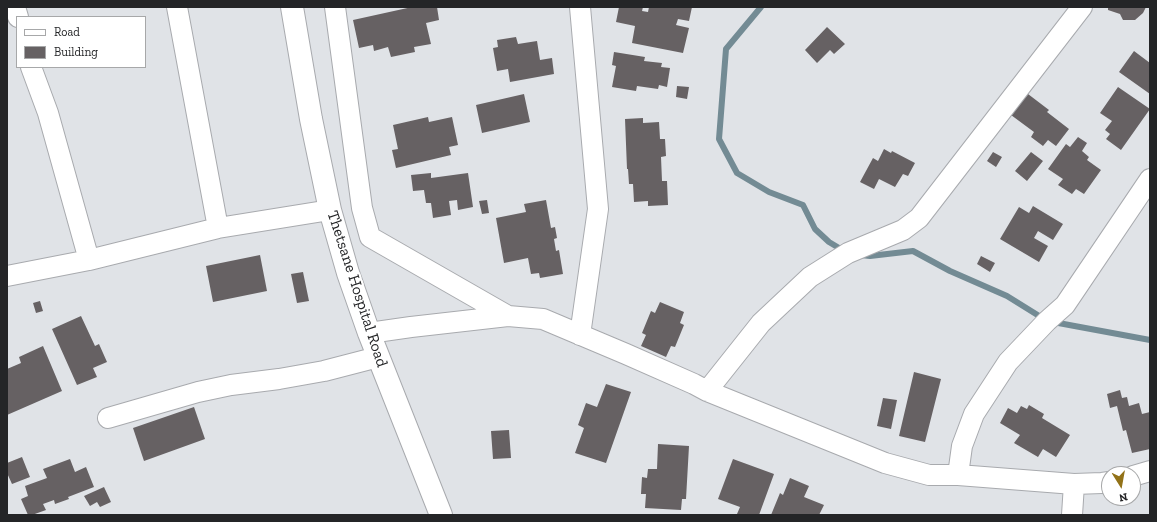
<!DOCTYPE html>
<style>
body{margin:0}
#map{position:relative;width:1157px;height:522px;overflow:hidden;background:#e0e3e7;font-family:"Zilla Slab",serif}
canvas{display:block}
.frame{position:absolute;inset:0;border:8px solid #242527;pointer-events:none}
.legend{position:absolute;left:16px;top:16px;width:130px;height:52px;box-sizing:border-box;background:#fff;border:1px solid #a7a8a9;margin:0;padding:5px 7px;list-style:none;font-size:12px;color:#242527}
.legend li{display:flex;align-items:center;gap:8px;height:20px}
.legend b{width:20px;border:1px solid #a7a8a9}
.north{position:absolute;left:1101px;top:466px;width:40px;height:40px;box-sizing:border-box;background:#fff;border:1px solid #a7a8a9;border-radius:50%;rotate:169deg;font-size:11px;font-weight:700;line-height:16px;text-align:center;color:#242527}
.north::after{content:'';display:block;margin:auto;width:14px;height:18px;background:#927218;clip-path:polygon(50% 0,100% 100%,50% 72%,0 100%)}
</style>
<div id="map">
<canvas width="1157" height="522"></canvas>
<div class="frame"></div>
<ul class="legend">
<li><b style="height:5px;background:#fff"></b>Road</li>
<li><b style="height:11px;background:#666163"></b>Building</li>
</ul>
<div class="north">N</div>
</div>
<script>
const ctx = document.querySelector('canvas').getContext('2d');
ctx.lineJoin = 'round';
const shape = rows => new Path2D(rows.map(r => 'M' + r).join(''));
function stroke(path, color, width, dash) { ctx.strokeStyle = color; ctx.lineWidth = width; ctx.lineCap = dash ? 'butt' : 'round'; ctx.setLineDash(dash || []); ctx.stroke(path); }
function fill(path, color) { ctx.fillStyle = color; ctx.fill(path, 'evenodd'); }
function drawText(font, color, halo, rows, align = 'center') {
  ctx.font = font + ' "Zilla Slab",serif'; ctx.lineWidth = 4; ctx.setLineDash([]); ctx.textBaseline = 'middle'; ctx.strokeStyle = halo; ctx.fillStyle = color; for (const [text, x, y, turn = 0] of rows) {
    ctx.save(); ctx.translate(x, y); ctx.rotate((+turn || 0) * Math.PI / 180); ctx.textAlign = isNaN(turn) ? turn : align; if (halo) ctx.strokeText(text, 0, 0); ctx.fillText(text, 0, 0); ctx.restore();
  }
}
stroke(shape([
 [761,7,726,49,719,139,737,173,769,192,803,205,815,229,829,242,844,251],
 [861,255,870,256,913,251,950,271,1007,296,1044,319],
 [1053,322,1150,340]
]), '#738b94', 6);
fill(shape([
 [412,7,437,7,439,20,426,23,431,44,414,47,415,52,391,57,388,47,374,51,373,45,359,48,353,20],
 [619,7,643,7,642,11,648,12,649,7,692,7,689,21,678,19,676,25,689,28,683,53,632,43,635,26,616,22],
 [1108,7,1146,7,1143,13,1135,20,1123,20,1120,14,1108,10],
 [827,27,845,44,834,54,830,50,817,63,805,50],
 [516,37,518,44,537,41,540,60,552,58,554,74,510,82,508,69,497,71,493,48,498,47,497,40],
 [1134,51,1150,63,1150,94,1119,72],
 [614,52,645,57,644,61,662,63,661,67,670,68,667,87,659,85,658,89,637,86,636,91,612,87,616,66,612,65],
 [677,86,689,87,687,99,676,97],
 [1118,87,1150,109,1121,150,1106,139,1110,134,1105,130,1112,121,1100,113],
 [524,94,530,122,482,133,476,105],
 [1028,94,1049,110,1047,112,1069,129,1056,146,1048,140,1043,146,1031,137,1034,132,1011,115],
 [428,117,429,122,452,117,458,145,449,147,451,155,396,168,392,150,398,149,393,125],
 [643,118,643,123,659,122,660,139,665,139,666,156,661,157,662,181,667,181,668,205,648,206,648,201,634,202,633,184,629,184,628,169,627,169,625,119],
 [1078,137,1087,143,1082,151,1089,157,1087,160,1101,170,1084,194,1076,189,1072,194,1058,185,1063,179,1048,169,1066,144,1070,147],
 [884,149,891,153,892,151,915,163,908,176,903,174,895,187,879,179,874,189,860,182,873,158,878,161],
 [993,152,1002,157,996,167,987,161],
 [1031,152,1043,161,1027,181,1015,171],
 [431,173,431,178,468,173,473,207,458,210,457,200,449,201,451,215,433,218,431,203,426,203,424,190,413,191,411,175],
 [487,200,489,213,482,214,479,201],
 [546,200,551,228,555,227,557,238,554,239,556,251,559,250,563,274,540,278,539,273,531,274,528,258,504,263,496,218,526,212,524,204],
 [1033,206,1063,224,1053,240,1038,231,1034,238,1048,246,1039,262,1000,239,1019,207,1029,213],
 [260,255,267,291,213,302,206,266],
 [981,256,995,263,990,272,977,264],
 [303,272,309,301,297,303,291,274],
 [40,301,43,311,36,313,33,303],
 [660,302,684,312,680,323,684,325,675,347,671,346,666,357,641,346,646,335,642,333,651,311,655,313],
 [81,316,95,346,99,344,107,362,93,368,97,377,77,385,52,329],
 [43,346,62,391,7,415,7,369,21,363,19,357],
 [914,372,941,379,925,442,899,436],
 [606,384,631,392,606,463,575,453,584,428,578,425,586,403,597,407],
 [1120,390,1122,398,1127,397,1129,406,1139,403,1142,414,1150,412,1150,449,1132,453,1126,430,1123,431,1117,406,1110,408,1107,394],
 [883,398,897,400,891,429,877,426],
 [1029,405,1044,414,1042,418,1070,435,1056,457,1043,449,1038,457,1014,443,1020,435,1000,423,1008,408,1017,413,1021,406,1027,409],
 [194,407,205,439,144,461,133,428],
 [509,430,511,458,493,459,491,431],
 [658,444,689,446,686,499,682,499,681,510,645,508,646,494,641,494,642,477,647,478,648,469,657,469],
 [22,457,30,477,12,484,7,473,7,463],
 [70,459,75,472,86,467,94,487,68,497,69,499,55,504,54,500,43,504,46,510,32,515,28,515,21,499,28,496,25,486,47,478,43,469],
 [733,459,774,474,759,515,741,515,737,514,740,507,718,499],
 [790,478,809,486,804,497,824,505,819,515,771,515,780,493,783,495],
 [104,487,111,502,100,507,97,502,90,506,84,496]
]), '#666163');
const street = shape([
 [15,7,18,17],
 [177,7,218,228],
 [335,7,362,208,370,237,508,316],
 [580,7,598,209,580,335],
 [31,67,48,113,89,260],
 [7,276,89,260,218,228,330,210],
 [369,333,411,327,508,316,543,319,626,354,694,384,707,391,885,463,929,475,958,475,1074,484,1102,483,1109,482],
 [707,391,761,323,810,277,848,253,903,230,919,218,1082,7],
 [108,418,198,392,231,385,279,379,324,371,378,357],
 [958,475,962,446,974,414,1008,362,1047,321,1065,305,1150,179],
 [1133,476,1150,471],
 [1072,515,1074,484]
]);
const secondary = shape([
 [292,7,311,119,330,210,348,273,369,333,441,515]
]);
stroke(street, '#a8aaae', 22);
stroke(secondary, '#a8aaae', 24);
stroke(street, '#fff', 20);
stroke(secondary, '#fff', 22);
drawText('16px', '#242527', '#fff', [
 ["Thetsane Hospital Road",357,289,72]
]);
</script>
